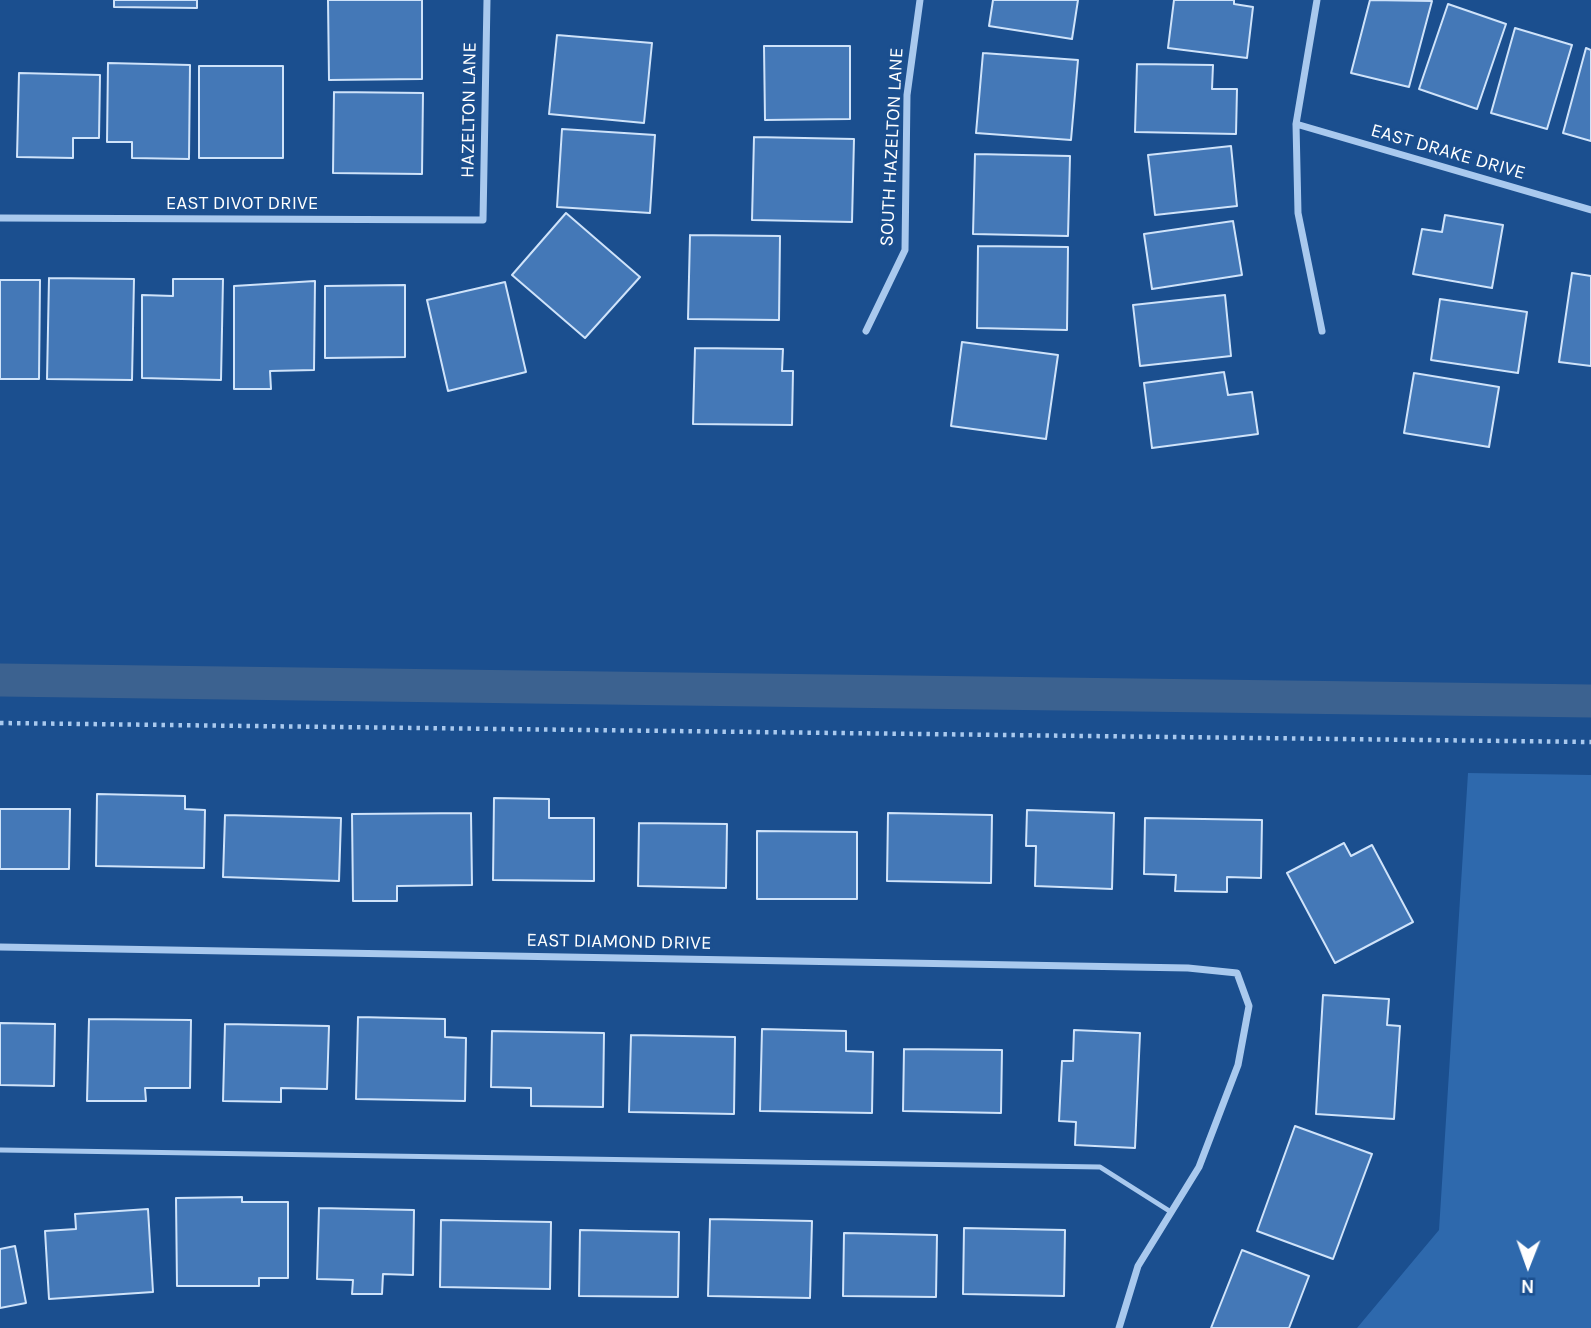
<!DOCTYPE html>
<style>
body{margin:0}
#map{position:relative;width:1591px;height:1328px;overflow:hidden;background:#1b4f8f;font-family:Karla,sans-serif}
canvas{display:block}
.north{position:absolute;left:1493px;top:1230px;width:70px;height:70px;-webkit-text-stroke:5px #1b4f8f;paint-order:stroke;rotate:181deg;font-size:19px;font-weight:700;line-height:28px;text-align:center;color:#fff}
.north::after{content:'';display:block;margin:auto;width:24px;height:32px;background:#fff;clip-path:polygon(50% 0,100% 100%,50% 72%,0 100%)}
</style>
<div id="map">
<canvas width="1591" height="1328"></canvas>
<div class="north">N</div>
</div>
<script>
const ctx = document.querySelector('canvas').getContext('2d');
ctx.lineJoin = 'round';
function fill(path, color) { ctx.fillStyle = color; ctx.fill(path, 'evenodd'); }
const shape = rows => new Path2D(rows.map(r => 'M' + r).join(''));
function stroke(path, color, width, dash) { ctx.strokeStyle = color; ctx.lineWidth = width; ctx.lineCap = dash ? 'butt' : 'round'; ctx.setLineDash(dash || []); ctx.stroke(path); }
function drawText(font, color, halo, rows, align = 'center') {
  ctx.font = font + ' Karla,sans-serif'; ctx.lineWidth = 6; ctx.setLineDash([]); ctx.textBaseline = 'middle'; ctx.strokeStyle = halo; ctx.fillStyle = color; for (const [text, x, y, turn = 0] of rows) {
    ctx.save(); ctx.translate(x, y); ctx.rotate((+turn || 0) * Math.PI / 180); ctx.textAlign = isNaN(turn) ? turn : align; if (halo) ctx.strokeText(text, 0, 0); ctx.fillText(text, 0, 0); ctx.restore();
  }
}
fill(shape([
 [1468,773,1591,775,1591,1328,1357,1328,1439,1230]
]), '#2e69ad');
stroke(shape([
 [0,680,1591,701]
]), '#3c6290', 33);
const building = shape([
 [114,0,197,0,197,8,114,7,114,0],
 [328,0,422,0,422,79,329,80,328,0],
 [993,0,1078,0,1072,39,989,26,993,0],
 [1174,0,1234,0,1234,4,1253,7,1247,58,1168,48,1174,0],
 [1370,0,1432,1,1409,87,1351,73,1370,0],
 [1448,4,1506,24,1477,109,1419,89,1448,4],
 [1515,28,1572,45,1547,129,1491,113,1515,28],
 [557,35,652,43,644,123,549,114,557,35],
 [764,46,850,46,850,119,765,120,764,46],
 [1586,48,1591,50,1591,141,1563,133,1586,48],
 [983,53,1078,60,1071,140,976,133,983,53],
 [108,63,190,65,189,159,132,158,132,142,107,142,108,63],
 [1137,64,1213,65,1212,89,1237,89,1236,134,1135,132,1137,64],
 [199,66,283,66,283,158,199,158,199,66],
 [19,73,100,75,99,138,73,138,73,158,17,157,19,73],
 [334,92,423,93,422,174,333,173,334,92],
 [562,129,655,135,650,213,557,207,562,129],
 [754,137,854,139,852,222,752,220,754,137],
 [1231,146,1237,206,1155,215,1148,155,1231,146],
 [975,154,1070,156,1068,236,973,234,975,154],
 [566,213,640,277,585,338,512,275,566,213],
 [1445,215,1503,225,1492,288,1413,274,1422,229,1442,232,1445,215],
 [1233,221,1242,275,1152,289,1144,234,1233,221],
 [690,235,780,236,779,320,688,319,690,235],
 [978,246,1068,247,1067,330,977,328,978,246],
 [1572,273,1591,276,1591,366,1559,362,1572,273],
 [49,278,134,279,132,380,47,379,49,278],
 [173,279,223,279,221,380,142,378,142,295,173,296,173,279],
 [0,280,40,280,39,379,0,379,0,280],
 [315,281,314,370,270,371,271,389,234,389,234,286,315,281],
 [505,282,526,372,448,391,427,300,505,282],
 [405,285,405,357,325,358,325,286,405,285],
 [1225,295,1231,356,1140,366,1133,305,1225,295],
 [1440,299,1527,312,1518,373,1431,360,1440,299],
 [962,342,1058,355,1046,439,951,426,962,342],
 [695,348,783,349,782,371,793,371,792,425,693,424,695,348],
 [1224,372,1228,395,1252,392,1258,434,1152,448,1144,383,1224,372],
 [1414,373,1499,387,1489,447,1404,433,1414,373],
 [97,794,185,796,185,809,205,810,204,868,96,866,97,794],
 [494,798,549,799,549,818,594,818,594,881,493,880,494,798],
 [0,809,70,809,69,869,0,869,0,809],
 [1027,810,1114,813,1112,889,1035,886,1036,846,1026,846,1027,810],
 [471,813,472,885,397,886,397,901,353,901,352,814,471,813],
 [888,813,992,815,991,883,887,881,888,813],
 [225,815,341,818,339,881,223,877,225,815],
 [1145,818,1262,820,1261,878,1227,877,1227,892,1175,891,1176,875,1144,874,1145,818],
 [639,823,727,824,726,888,638,886,639,823],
 [757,831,857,832,857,899,757,899,757,831],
 [1344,843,1351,856,1372,845,1413,922,1335,963,1287,873,1344,843],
 [1323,995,1389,999,1387,1025,1400,1026,1394,1119,1316,1114,1323,995],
 [358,1017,445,1019,445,1037,466,1038,465,1101,356,1099,358,1017],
 [89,1019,191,1020,190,1088,145,1088,146,1101,87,1101,89,1019],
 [0,1023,55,1024,54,1086,0,1085,0,1023],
 [225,1024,329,1026,327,1089,281,1088,281,1102,223,1101,225,1024],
 [762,1029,846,1031,846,1051,873,1052,872,1113,760,1111,762,1029],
 [1074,1030,1140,1033,1135,1148,1075,1145,1076,1122,1059,1121,1062,1061,1073,1061,1074,1030],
 [492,1031,604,1033,603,1107,531,1106,531,1088,491,1087,492,1031],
 [631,1035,735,1037,734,1114,629,1112,631,1035],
 [904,1049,1002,1050,1001,1113,903,1111,904,1049],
 [1295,1126,1372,1154,1333,1259,1257,1231,1295,1126],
 [242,1197,242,1202,288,1202,288,1278,259,1278,259,1286,177,1286,176,1198,242,1197],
 [319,1208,414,1210,413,1275,383,1274,382,1294,352,1294,353,1280,317,1279,319,1208],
 [148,1209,153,1292,49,1299,45,1231,76,1229,75,1214,148,1209],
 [710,1219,812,1221,810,1298,708,1296,710,1219],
 [441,1220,551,1222,550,1289,440,1287,441,1220],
 [964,1228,1065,1230,1064,1296,963,1294,964,1228],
 [580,1230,679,1232,678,1297,579,1296,580,1230],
 [844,1233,937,1235,936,1297,843,1296,844,1233],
 [15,1246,26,1303,0,1308,0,1249,15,1246],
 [1242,1250,1309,1276,1289,1328,1211,1328,1242,1250]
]);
fill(building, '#4478b7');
stroke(building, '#cfe3fa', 2);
stroke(shape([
 [0,723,1591,742]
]), '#a9c9ee', 4.5, [3.5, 5]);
stroke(shape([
 [0,1150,1100,1167,1171,1212]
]), '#a9c9ee', 5);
stroke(shape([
 [1317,0,1296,124,1298,213,1322,331],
 [1296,124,1591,210],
 [0,218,483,220,487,0],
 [866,331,905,250,907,95,920,0],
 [0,947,1188,968,1237,973,1249,1006,1238,1065,1199,1167,1138,1266,1119,1328]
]), '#a9c9ee', 7);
drawText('19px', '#fff', '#1b4f8f', [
 ["HAZELTON LANE",469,110,-89],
 ["SOUTH HAZELTON LANE",892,147,-87],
 ["EAST DRAKE DRIVE",1448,152,16],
 ["EAST DIVOT DRIVE",242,204],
 ["EAST DIAMOND DRIVE",619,942,1]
]);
</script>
